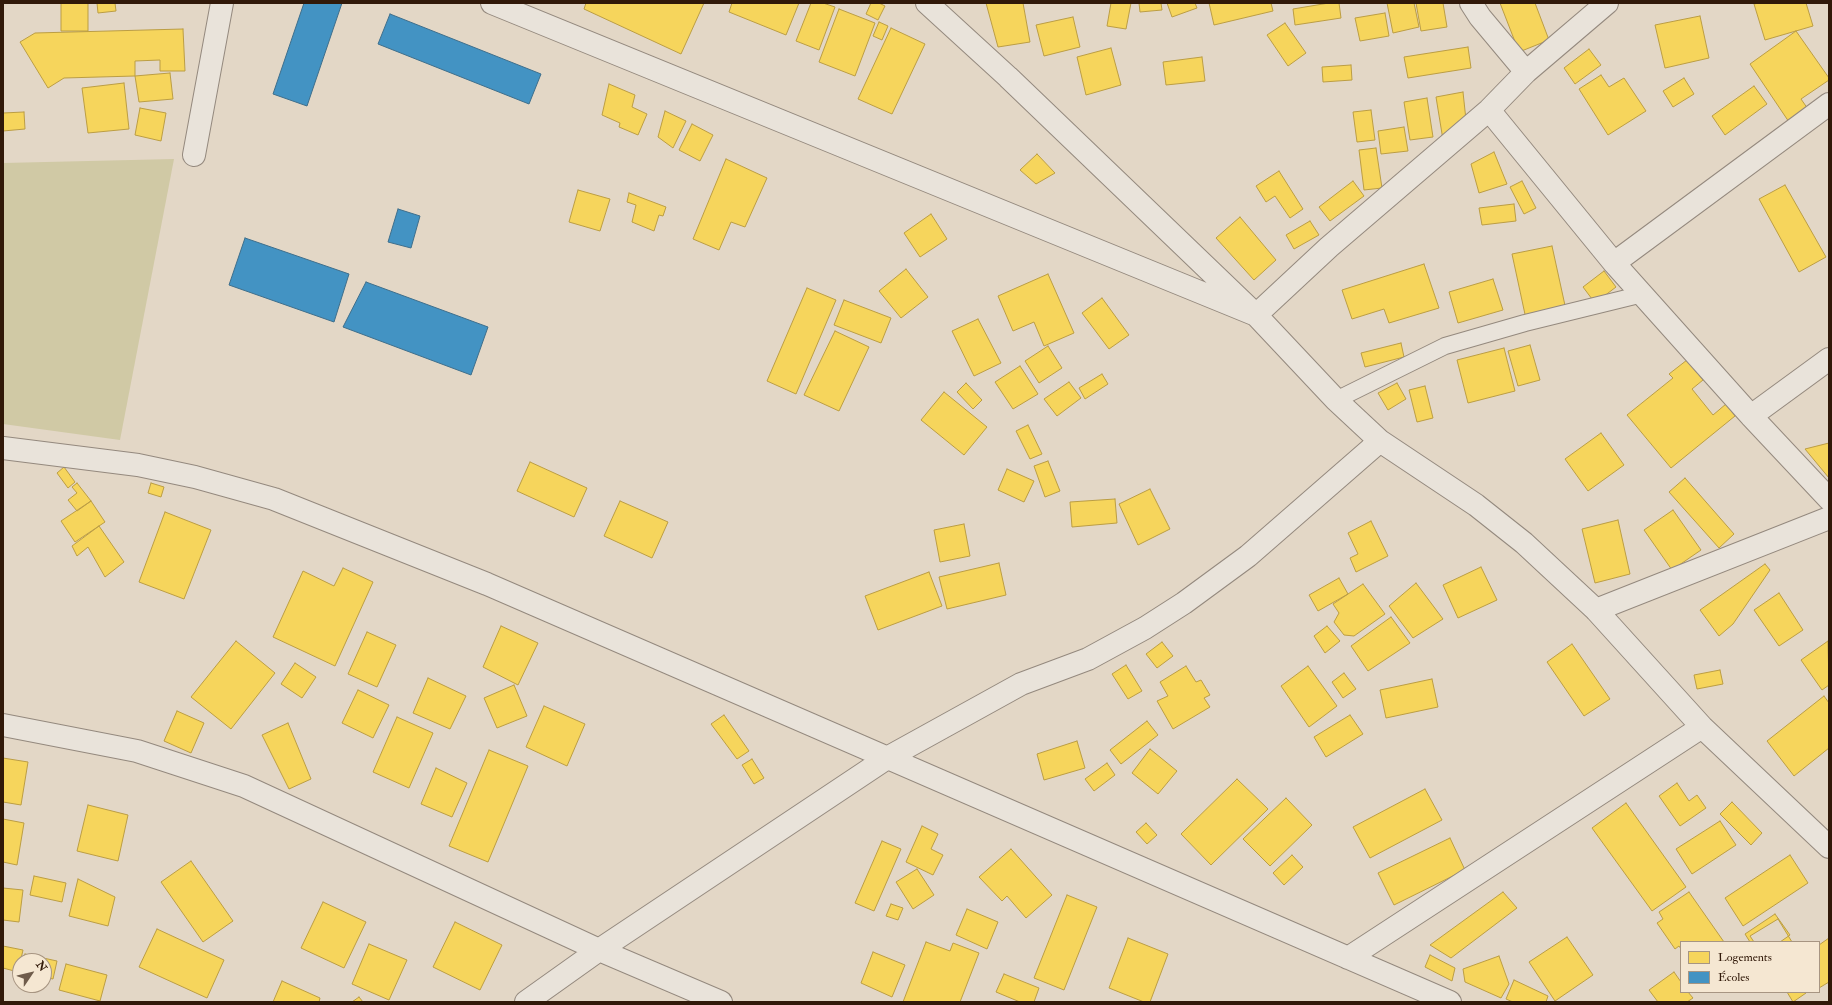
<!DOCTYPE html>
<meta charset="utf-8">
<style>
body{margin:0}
#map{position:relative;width:1832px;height:1005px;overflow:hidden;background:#e3d7c6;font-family:"IM FELL Double Pica",serif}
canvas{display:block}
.frame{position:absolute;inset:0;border:4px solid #311909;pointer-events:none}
.legend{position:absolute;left:1680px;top:941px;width:140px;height:52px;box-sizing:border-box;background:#f5e7d2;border:1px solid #a79582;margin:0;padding:5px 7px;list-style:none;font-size:12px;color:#311909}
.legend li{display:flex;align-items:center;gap:8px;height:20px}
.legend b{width:20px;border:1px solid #a79582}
.north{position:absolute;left:12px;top:953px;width:40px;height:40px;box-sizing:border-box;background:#f5e7d2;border:1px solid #a79582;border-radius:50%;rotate:55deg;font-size:11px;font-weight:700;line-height:16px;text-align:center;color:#311909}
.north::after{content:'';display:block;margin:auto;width:14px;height:18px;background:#6f5c4b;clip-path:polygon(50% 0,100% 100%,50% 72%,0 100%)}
</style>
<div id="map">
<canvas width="1832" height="1005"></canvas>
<div class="frame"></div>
<ul class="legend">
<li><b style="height:11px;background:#f6d55c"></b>Logements</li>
<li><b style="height:11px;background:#4393c3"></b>Écoles</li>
</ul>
<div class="north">N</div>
</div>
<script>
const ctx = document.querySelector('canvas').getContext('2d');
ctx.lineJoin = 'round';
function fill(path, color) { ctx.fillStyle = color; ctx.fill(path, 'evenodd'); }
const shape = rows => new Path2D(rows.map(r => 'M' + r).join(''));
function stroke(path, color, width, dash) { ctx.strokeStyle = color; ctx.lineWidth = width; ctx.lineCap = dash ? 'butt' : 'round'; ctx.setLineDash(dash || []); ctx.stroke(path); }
fill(shape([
 [174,159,120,440,3,424,3,163]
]), '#d0c9a5');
const homes = shape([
 [61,3,88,3,88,31,61,31,61,3],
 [97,3,115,3,116,11,98,13,97,3],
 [586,3,704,3,681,54,584,9,586,3],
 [732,3,799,3,786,35,729,12,732,3],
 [811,3,823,3,835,7,819,50,796,41,811,3],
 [871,3,879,3,885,6,878,20,866,14,871,3],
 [986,3,1023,3,1030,42,998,47,986,3],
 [1111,3,1131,3,1126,29,1107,26,1111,3],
 [1139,3,1161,3,1162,10,1140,12,1139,3],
 [1167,3,1195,3,1197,8,1172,17,1167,3],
 [1209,3,1271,3,1273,11,1214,25,1209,3],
 [1329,3,1339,3,1341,18,1295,25,1293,9,1329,3],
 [1387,3,1414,3,1419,27,1393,33,1387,3],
 [1416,3,1443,3,1447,27,1421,31,1416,3],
 [1500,3,1535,3,1549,40,1519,52,1500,3],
 [1759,3,1806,3,1813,26,1765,40,1754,4,1759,3],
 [839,9,875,23,855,76,819,62,839,9],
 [1385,13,1389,36,1360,41,1355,18,1385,13],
 [1700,16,1709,58,1665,68,1655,25,1700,16],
 [1073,17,1080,47,1044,56,1036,25,1073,17],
 [879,22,888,26,882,40,873,36,879,22],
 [1285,23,1306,53,1288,66,1267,35,1285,23],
 [891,28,925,44,892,114,858,99,891,28],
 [183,29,185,71,160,71,160,60,135,61,135,76,64,78,48,88,20,42,35,33,183,29],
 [1796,31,1829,78,1829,80,1801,99,1810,112,1791,125,1750,64,1796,31],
 [1468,47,1471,68,1408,78,1404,57,1468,47],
 [1111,48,1121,85,1086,95,1077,57,1111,48],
 [1589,49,1601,65,1575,84,1564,68,1589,49],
 [1202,57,1205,81,1166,85,1163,62,1202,57],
 [1351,65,1352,80,1323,82,1322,67,1351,65],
 [170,73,173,99,139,102,135,76,170,73],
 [1601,75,1609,87,1624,78,1646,111,1608,135,1579,89,1601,75],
 [1684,78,1694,94,1673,107,1663,91,1684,78],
 [124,83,129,129,88,133,82,88,124,83],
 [609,84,635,95,632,107,647,114,638,135,619,127,620,123,602,115,609,84],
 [1754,86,1767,104,1725,135,1712,116,1754,86],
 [1463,92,1466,120,1443,140,1436,97,1463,92],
 [1427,98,1433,137,1410,140,1404,102,1427,98],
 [140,108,166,113,161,141,135,135,140,108],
 [1371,110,1375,140,1357,142,1353,112,1371,110],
 [665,111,686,121,673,148,658,137,665,111],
 [24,112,25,129,3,131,3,113,24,112],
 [692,124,713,135,700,161,679,150,692,124],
 [1404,127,1408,151,1381,154,1378,131,1404,127],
 [1376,148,1382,188,1364,190,1359,150,1376,148],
 [1494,152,1507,184,1479,193,1471,164,1494,152],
 [1037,154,1055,173,1036,184,1020,170,1037,154],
 [726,159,767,178,745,227,731,222,719,250,693,239,726,159],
 [1279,171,1303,209,1290,218,1275,196,1266,202,1256,186,1279,171],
 [1353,181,1364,196,1330,221,1319,207,1353,181],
 [1522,181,1536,208,1524,214,1510,187,1522,181],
 [1785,185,1826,257,1799,272,1759,199,1785,185],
 [578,190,610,199,600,231,569,222,578,190],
 [629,193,666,207,663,216,659,215,654,231,632,222,636,205,627,202,629,193],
 [1514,204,1516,221,1482,225,1479,208,1514,204],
 [931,214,947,239,920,257,904,233,931,214],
 [1240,217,1276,260,1254,280,1216,238,1240,217],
 [1310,221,1319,235,1294,249,1286,235,1310,221],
 [1552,246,1566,310,1526,319,1512,254,1552,246],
 [1424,264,1439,308,1389,323,1384,309,1352,319,1342,290,1424,264],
 [906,269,928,297,901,318,879,291,906,269],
 [1604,271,1616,287,1595,303,1583,287,1604,271],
 [1048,274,1074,333,1044,346,1034,322,1013,331,998,296,1048,274],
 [1493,279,1503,310,1458,323,1449,292,1493,279],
 [807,288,836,300,796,394,767,381,807,288],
 [1102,298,1129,335,1109,349,1082,313,1102,298],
 [844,300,891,318,881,343,834,325,844,300],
 [978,319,1001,363,974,376,952,331,978,319],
 [835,331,869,347,839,411,804,395,835,331],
 [1401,343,1404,357,1365,367,1361,353,1401,343],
 [1530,345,1540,380,1518,386,1508,351,1530,345],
 [1048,346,1062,368,1039,383,1025,361,1048,346],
 [1504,348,1515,391,1468,403,1457,360,1504,348],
 [1687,360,1703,380,1692,389,1713,415,1726,404,1735,416,1671,468,1627,415,1673,378,1669,374,1687,360],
 [1020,366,1038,394,1013,409,995,382,1020,366],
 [1102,374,1108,384,1085,399,1079,388,1102,374],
 [1069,382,1081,398,1057,416,1044,399,1069,382],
 [966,383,982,400,973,409,957,392,966,383],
 [1397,383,1406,399,1388,410,1378,393,1397,383],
 [1425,386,1433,418,1417,422,1409,390,1425,386],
 [944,392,987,427,964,455,921,420,944,392],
 [1028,425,1042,454,1030,459,1016,431,1028,425],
 [1601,433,1624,465,1588,491,1565,459,1601,433],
 [1829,443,1829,478,1805,449,1829,443],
 [1048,461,1060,491,1045,497,1034,466,1048,461],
 [530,462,587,488,574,517,517,491,530,462],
 [64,467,75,482,68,488,57,473,64,467],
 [1007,469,1034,481,1024,502,998,490,1007,469],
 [1685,478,1734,534,1719,548,1669,492,1685,478],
 [77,483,91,501,77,511,68,500,77,493,72,487,77,483],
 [151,483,164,487,161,497,148,493,151,483],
 [1150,489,1170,529,1138,545,1119,504,1150,489],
 [1115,499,1117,523,1072,527,1070,502,1115,499],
 [91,501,105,522,75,542,61,521,91,501],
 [620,501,668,522,652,558,604,536,620,501],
 [1673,510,1701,550,1672,570,1644,530,1673,510],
 [165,512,211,530,184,599,139,582,165,512],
 [1618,520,1630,574,1595,583,1582,529,1618,520],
 [1371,521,1388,556,1356,572,1350,558,1358,554,1348,533,1371,521],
 [964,524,970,556,940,562,934,530,964,524],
 [99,526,124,562,105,577,88,547,77,556,72,546,99,526],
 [999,563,1006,595,947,609,939,577,999,563],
 [1765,564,1770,570,1733,624,1719,636,1700,610,1765,564],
 [1481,567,1497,600,1458,618,1443,585,1481,567],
 [343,568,373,582,335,666,273,637,303,571,334,586,343,568],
 [929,572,942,606,878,630,865,596,929,572],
 [1339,578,1348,594,1318,611,1309,595,1339,578],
 [1416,583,1443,619,1413,638,1389,606,1416,583],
 [1363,584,1385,614,1354,636,1344,635,1334,622,1339,613,1333,604,1363,584],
 [1779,593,1803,630,1779,646,1754,610,1779,593],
 [1391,617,1410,643,1368,671,1351,646,1391,617],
 [501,626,538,643,518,685,483,667,501,626],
 [1327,626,1340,641,1325,653,1314,636,1327,626],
 [367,632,396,645,377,687,348,674,367,632],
 [236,641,275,673,231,729,191,697,236,641],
 [1828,641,1829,685,1822,690,1801,660,1828,641],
 [1162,642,1173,656,1157,668,1146,654,1162,642],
 [1572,644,1610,699,1584,716,1547,662,1572,644],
 [295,663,316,677,302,698,281,684,295,663],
 [1126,665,1142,691,1128,699,1112,674,1126,665],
 [1186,666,1196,682,1201,680,1210,695,1204,698,1210,707,1173,729,1157,701,1168,696,1160,682,1186,666],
 [1308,666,1337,706,1309,727,1281,686,1308,666],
 [1720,670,1723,684,1697,689,1694,675,1720,670],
 [1344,673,1356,689,1343,698,1332,682,1344,673],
 [428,678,466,696,450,729,413,713,428,678],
 [1432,679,1438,707,1386,718,1380,690,1432,679],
 [514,685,527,716,497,728,484,698,514,685],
 [358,690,389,705,373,738,342,723,358,690],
 [1824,696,1829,703,1829,748,1794,776,1767,741,1824,696],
 [544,706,585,724,567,766,526,747,544,706],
 [177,711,204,723,191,753,164,741,177,711],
 [724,715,749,751,737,759,711,724,724,715],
 [1350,715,1363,734,1326,757,1314,737,1350,715],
 [397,717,433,733,409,788,373,772,397,717],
 [1147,721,1158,735,1121,764,1110,750,1147,721],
 [288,723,311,779,289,789,262,735,288,723],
 [1077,741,1085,768,1044,780,1037,754,1077,741],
 [1150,749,1177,771,1158,794,1132,773,1150,749],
 [489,750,528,766,488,862,449,846,489,750],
 [3,758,28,762,21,805,3,802,3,758],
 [752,759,764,778,754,784,742,765,752,759],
 [1107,763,1115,775,1094,791,1085,779,1107,763],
 [436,768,467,783,452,817,421,804,436,768],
 [1237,779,1268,809,1211,865,1181,834,1237,779],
 [1677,783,1689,801,1697,795,1706,808,1680,826,1659,796,1677,783],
 [1425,789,1442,820,1370,858,1353,827,1425,789],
 [1286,798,1312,825,1270,866,1243,839,1286,798],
 [1732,802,1762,833,1751,845,1720,814,1732,802],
 [1626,803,1686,887,1652,911,1592,828,1626,803],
 [88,805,128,815,118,861,77,851,88,805],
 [3,819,24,823,17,865,3,862,3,819],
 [1720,821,1736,845,1692,874,1676,849,1720,821],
 [1146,823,1157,835,1147,844,1136,832,1146,823],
 [922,826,938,834,931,849,943,855,933,875,906,862,922,826],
 [1450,838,1465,870,1394,905,1378,873,1450,838],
 [882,841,901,849,874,911,855,903,882,841],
 [1011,849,1052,895,1026,918,1007,896,1002,901,979,877,1011,849],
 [1292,855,1303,867,1284,885,1273,873,1292,855],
 [1790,855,1808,883,1743,926,1725,898,1790,855],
 [191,861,233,921,203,942,161,882,191,861],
 [917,869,934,895,913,909,896,882,917,869],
 [34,876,66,883,62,902,30,895,34,876],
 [78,879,115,897,108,926,69,916,78,879],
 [3,888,23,890,19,922,3,920,3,888],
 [1503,892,1517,908,1451,958,1430,945,1503,892],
 [1689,892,1724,942,1681,942,1681,949,1679,946,1675,949,1657,923,1663,919,1659,912,1689,892],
 [1067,895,1097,907,1064,990,1034,978,1067,895],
 [323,902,366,922,344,968,301,948,323,902],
 [891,904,903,908,898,920,886,916,891,904],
 [967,909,998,922,987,949,956,935,967,909],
 [1775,914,1790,935,1780,942,1750,942,1745,934,1775,914],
 [1778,919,1792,942,1754,942,1750,936,1778,919],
 [455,922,502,945,480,990,433,967,455,922],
 [157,929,224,960,207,998,139,967,157,929],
 [1567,937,1593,975,1555,1001,1529,962,1567,937],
 [1128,938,1168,954,1150,1002,1144,1002,1109,988,1128,938],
 [1829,938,1829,982,1819,988,1819,945,1829,938],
 [926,942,950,951,953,943,979,953,960,1002,903,1002,926,942],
 [369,944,407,960,389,1000,352,984,369,944],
 [3,946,23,950,18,972,3,968,3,946],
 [873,952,905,965,892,997,861,983,873,952],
 [25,954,57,961,53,979,44,977,44,961,23,961,25,954],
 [1430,955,1455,968,1452,981,1425,967,1430,955],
 [1499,956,1509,984,1501,998,1465,982,1463,969,1499,956],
 [66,964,107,975,100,1001,59,990,66,964],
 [1674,972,1681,982,1681,992,1688,992,1693,998,1687,1002,1658,1002,1649,990,1674,972],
 [1004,974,1039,988,1034,1002,1020,1002,996,992,1004,974],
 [1514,980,1548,996,1546,1002,1513,1002,1506,999,1514,980],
 [282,981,320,998,319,1002,273,1002,282,981],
 [1787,992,1805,992,1806,993,1793,1002,1787,992],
 [359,997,363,1002,352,1002,359,997]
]);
fill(homes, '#f6d55c');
stroke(homes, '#bb9d43', 1);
const schools = shape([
 [304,3,342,3,307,106,273,94,304,3],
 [390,14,541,74,529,104,378,44,390,14],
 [398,209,420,216,411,248,388,242,398,209],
 [245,238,349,274,334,322,229,285,245,238],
 [366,282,488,327,471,375,343,327,366,282]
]);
fill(schools, '#4393c3');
stroke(schools, '#3e6e8b', 1);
const lane = shape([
 [1336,400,1445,346,1525,323,1643,294]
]);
const street = shape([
 [492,3,1256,315,1329,247,1489,110,1526,72,1607,3],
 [927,3,1008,77,1256,315,1336,400,1380,441,1476,505,1524,543,1596,610,1702,727,1829,847],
 [1471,3,1480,17,1526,72],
 [1489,110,1614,263,1751,416,1829,499],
 [194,155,222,3],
 [1614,263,1829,104],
 [1751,416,1829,359],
 [3,448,138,465,195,477,274,499,487,584,1450,1002],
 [1596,610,1829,518],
 [3,725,137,751,244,786,599,950,721,1002],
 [1348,958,1702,727],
 [526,1002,599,950,887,758,1021,684,1088,659,1145,628,1184,603,1248,556,1380,441]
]);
stroke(lane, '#94897e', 18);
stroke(street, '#94897e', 24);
stroke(lane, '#e9e3da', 16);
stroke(street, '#e9e3da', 22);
</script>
